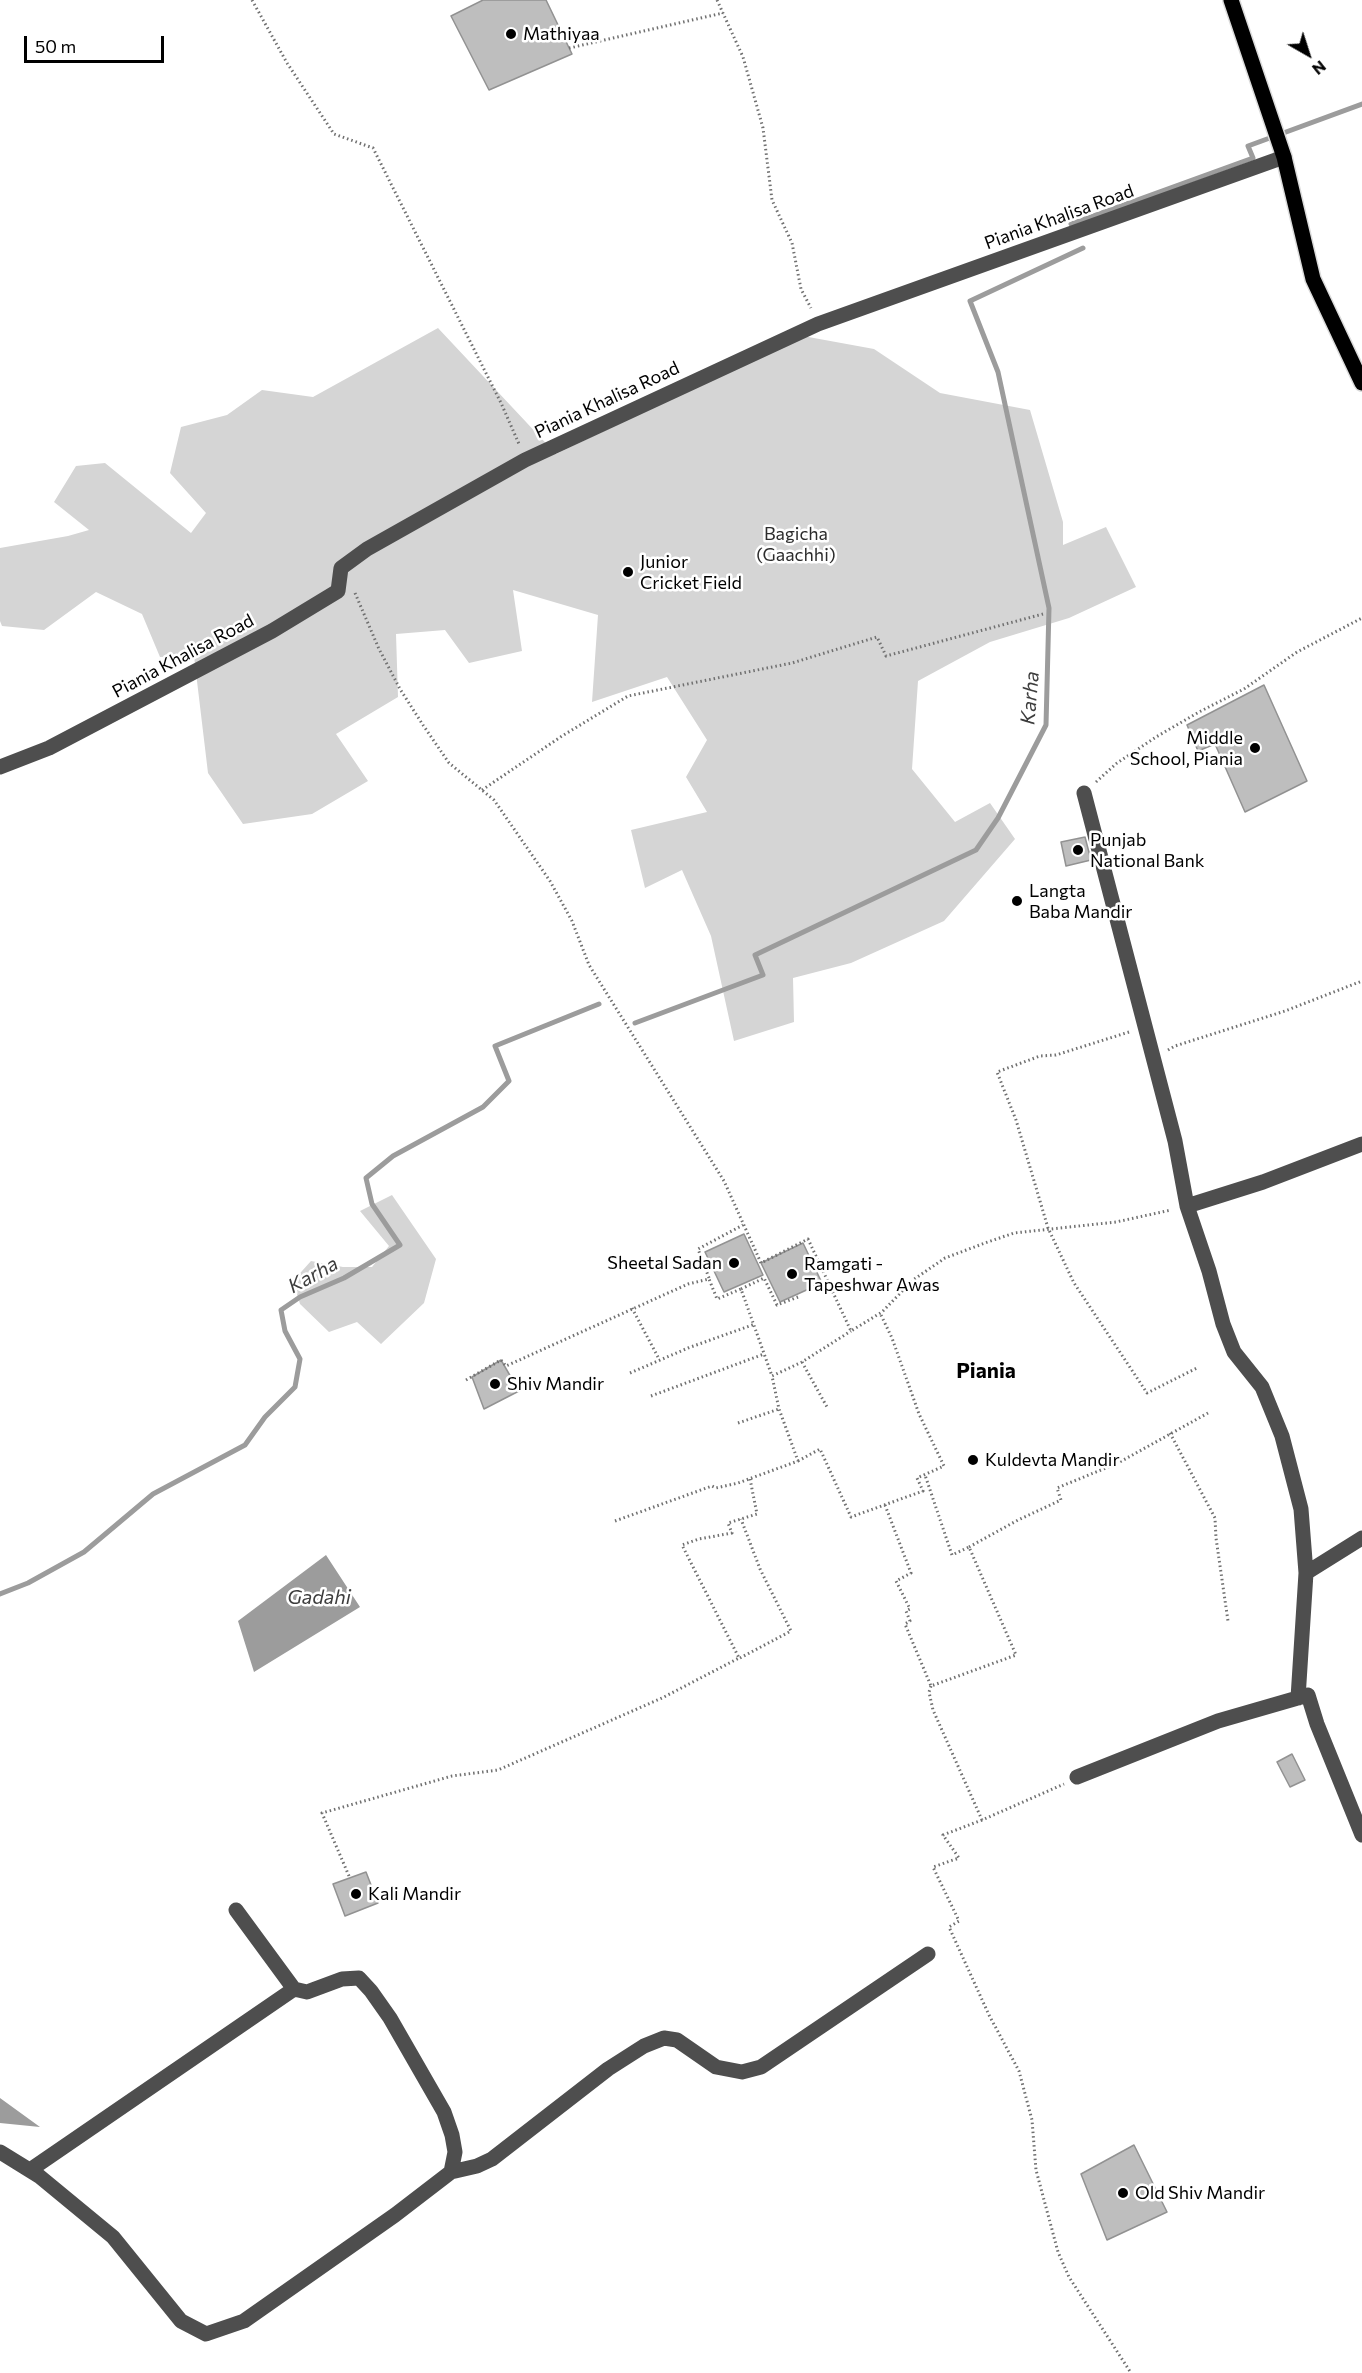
<!DOCTYPE html>
<style>
body{margin:0}
#map{position:relative;width:1362px;height:2373px;overflow:hidden;background:#fff;font-family:Commissioner,sans-serif}
canvas{display:block}
.north{position:absolute;left:1278px;top:24px;width:60px;height:60px;-webkit-text-stroke:4px #fff;paint-order:stroke;rotate:141deg;font-size:16px;font-weight:700;line-height:24px;text-align:center;color:#000}
.north::after{content:'';display:block;margin:auto;width:21px;height:27px;background:#000;clip-path:polygon(50% 0,100% 100%,50% 72%,0 100%)}
.scale{position:absolute;left:24px;top:36px;width:140px;height:27px;box-sizing:border-box;border:3px solid #000;border-top:0;padding-left:8px;font-size:18px;line-height:21px;white-space:nowrap;color:#000;-webkit-text-stroke:4px #fff;paint-order:stroke}
</style>
<div id="map">
<canvas width="1362" height="2373"></canvas>
<div class="north">N</div>
<div class="scale">50 m</div>
</div>
<script>
const ctx = document.querySelector('canvas').getContext('2d');
ctx.lineJoin = 'round';
function fill(path, color) { ctx.fillStyle = color; ctx.fill(path, 'evenodd'); }
const shape = rows => new Path2D(rows.map(r => 'M' + r).join(''));
function stroke(path, color, width, dash) { ctx.strokeStyle = color; ctx.lineWidth = width; ctx.lineCap = dash ? 'butt' : 'round'; ctx.setLineDash(dash || []); ctx.stroke(path); }
function drawText(font, color, halo, rows, align = 'center') {
  ctx.font = font + ' Commissioner,sans-serif'; ctx.lineWidth = 5; ctx.setLineDash([]); ctx.textBaseline = 'middle'; ctx.strokeStyle = halo; ctx.fillStyle = color; for (const [text, x, y, turn = 0] of rows) {
    ctx.save(); ctx.translate(x, y); ctx.rotate((+turn || 0) * Math.PI / 180); ctx.textAlign = isNaN(turn) ? turn : align; if (halo) ctx.strokeText(text, 0, 0); ctx.fillText(text, 0, 0); ctx.restore();
  }
}
fill(shape([
 [438,328,556,454,803,336,874,349,940,393,1030,410,1063,522,1063,545,1106,527,1136,587,1069,618,990,642,918,681,912,769,955,822,990,803,1015,839,944,921,851,963,793,978,794,1022,734,1041,711,936,682,870,645,888,631,830,707,812,686,777,707,740,667,677,592,702,598,615,513,590,522,651,469,663,445,630,396,634,398,697,336,734,368,781,312,814,243,824,208,773,194,656,160,657,142,614,96,592,44,630,2,626,0,621,0,548,68,536,89,530,54,502,76,466,105,463,191,533,206,513,170,473,181,427,227,415,262,390,313,397],
 [392,1195,436,1259,424,1303,381,1344,357,1322,329,1332,300,1304,293,1281,311,1261,343,1267,372,1267,389,1246,360,1211]
]), '#d5d5d5');
fill(shape([
 [326,1555,360,1607,254,1672,238,1621],
 [0,2098,40,2127,0,2123]
]), '#9c9c9c');
stroke(shape([
 [1071,224,1253,158,1248,146,1362,104],
 [635,1023,763,975,755,955,976,850,998,818,1046,725,1049,608,998,372,970,301,1083,248],
 [0,1594,28,1583,84,1552,153,1494,245,1445,265,1417,295,1387,300,1359,285,1331,281,1310,300,1297,344,1278,400,1245,372,1204,366,1178,393,1156,483,1107,509,1081,495,1046,599,1004]
]), '#9c9c9c', 5);
const building = shape([
 [483,0,546,0,572,54,489,90,451,16,483,0],
 [1264,685,1307,781,1245,812,1215,744,1198,751,1187,725,1264,685],
 [1085,837,1091,860,1066,866,1061,842,1085,837],
 [744,1234,763,1275,724,1292,705,1252,744,1234],
 [803,1243,822,1283,780,1302,761,1263,803,1243],
 [501,1360,519,1391,484,1409,472,1377,501,1360],
 [1292,1754,1305,1780,1290,1787,1277,1762,1292,1754],
 [366,1872,378,1903,345,1916,333,1884,366,1872],
 [1134,2145,1167,2212,1107,2240,1081,2174,1134,2145]
]);
fill(building, '#bebebe');
stroke(building, '#929292', 1.5);
const major = shape([
 [1231,0,1284,157,1313,279,1362,383]
]);
stroke(major, '#dbdbdb', 18);
stroke(shape([
 [252,0,287,63,334,134,373,148,501,403,519,444],
 [717,0,743,57,763,128,772,200,792,243,801,289,811,308],
 [569,48,723,13],
 [355,593,379,649,400,689,423,725,449,763,494,800,550,881,572,921,589,965,724,1181,761,1263,808,1239,851,1331,882,1312,913,1280,945,1258,985,1243,1014,1233,1116,1222,1171,1210],
 [1096,782,1117,763,1156,737,1199,712,1244,689,1297,652,1362,618],
 [482,790,562,736,628,696,792,663,877,637,886,656,1043,614],
 [1129,1032,1056,1055,1040,1056,997,1072,1016,1120,1048,1228,1074,1283,1147,1393,1197,1368],
 [1168,1050,1175,1046,1285,1011,1362,981],
 [709,1278,698,1249,743,1225],
 [741,1289,764,1278,777,1305,798,1297],
 [632,1308,659,1359],
 [802,1362,827,1407],
 [630,1373,688,1348,755,1324],
 [466,1380,501,1360,506,1366,688,1284,709,1279,717,1299,741,1289,772,1376,802,1362,851,1331],
 [651,1396,764,1354],
 [738,1423,779,1409],
 [1170,1433,1215,1518,1216,1538,1228,1621],
 [798,1461,820,1449,851,1517,923,1491,917,1478,944,1466,919,1414,892,1338,880,1313],
 [885,1505,911,1573,896,1581,910,1609,906,1611,910,1621,905,1624,931,1686,1016,1655,969,1547,952,1555,925,1475],
 [615,1521,712,1486,716,1488,738,1483,798,1461,779,1409,772,1376],
 [969,1547,1018,1520,1061,1500,1057,1488,1118,1463,1208,1413],
 [740,1658,791,1631,760,1569,741,1519],
 [931,1686,929,1692,933,1710,982,1820,1064,1784],
 [982,1820,943,1835,959,1858,933,1867,959,1921,949,1927,989,2015,1019,2071,1032,2120,1036,2170,1058,2252,1069,2277,1131,2373],
 [349,1876,322,1813,452,1776,498,1770,662,1698,739,1658,682,1545,699,1539,732,1533,728,1523,757,1514,750,1479]
]), '#707070', 3, [1.5, 3]);
stroke(shape([
 [0,767,49,748,272,631,338,591,341,568,367,549,525,460,818,324,1284,157],
 [1084,793,1175,1141,1187,1206,1209,1271,1223,1324,1234,1352,1262,1387,1282,1436,1301,1509,1306,1573,1298,1698],
 [1187,1206,1263,1182,1362,1144],
 [1306,1573,1362,1538],
 [1077,1777,1218,1721,1308,1695,1317,1724,1362,1835],
 [0,2152,39,2176,113,2237,181,2321,206,2334,244,2321,395,2215,451,2172,455,2152,452,2135,444,2112,390,2018,371,1991,359,1978,342,1979,307,1992,294,1989,236,1910],
 [30,2170,294,1989],
 [451,2172,477,2166,492,2159,608,2069,644,2046,664,2038,677,2040,716,2067,742,2072,761,2067,928,1954]
]), '#4e4e4e', 15);
stroke(major, '#000', 15);
for (const [x, y, r, color] of [
 [511,34,6,"#000"],
 [628,572,6,"#000"],
 [1255,748,6,"#000"],
 [1078,850,6,"#000"],
 [1017,901,6,"#000"],
 [734,1263,6,"#000"],
 [792,1274,6,"#000"],
 [495,1384,6,"#000"],
 [973,1460,6,"#000"],
 [356,1894,6,"#000"],
 [1123,2193,6,"#000"]
]) { const dot = new Path2D(); dot.arc(x, y, r, 0, 2 * Math.PI); ctx.fillStyle = color; ctx.fill(dot); stroke(dot, '#fff', 2); }
drawText('18px', '#000', '#fff', [
 ["Mathiyaa",523,34],
 ["Junior",640,562],
 ["Cricket Field",640,583],
 ["Middle",1243,738,"right"],
 ["School, Piania",1243,759,"right"],
 ["Punjab",1090,840],
 ["National Bank",1090,861],
 ["Langta",1029,891],
 ["Baba Mandir",1029,912],
 ["Sheetal Sadan",722,1263,"right"],
 ["Ramgati -",804,1264],
 ["Tapeshwar Awas",804,1285],
 ["Shiv Mandir",507,1384],
 ["Kuldevta Mandir",985,1460],
 ["Kali Mandir",368,1894],
 ["Old Shiv Mandir",1135,2193]
], 'left');
drawText('18px', '#000', '#fff', [
 ["Piania Khalisa Road",1059,217,-20],
 ["Piania Khalisa Road",607,400,-25],
 ["Piania Khalisa Road",183,656,-28]
]);
drawText('18px', '#2c2c2c', '#fff', [
 ["Bagicha",796,534],
 ["(Gaachhi)",796,555]
]);
drawText('italic 20px', '#3d3d3d', '#fff', [
 ["Karha",1030,698,-85],
 ["Karha",313,1275,-29],
 ["Gadahi",319,1597]
]);
drawText('bold 21px', '#000', '#fff', [
 ["Piania",986,1371]
]);
</script>
